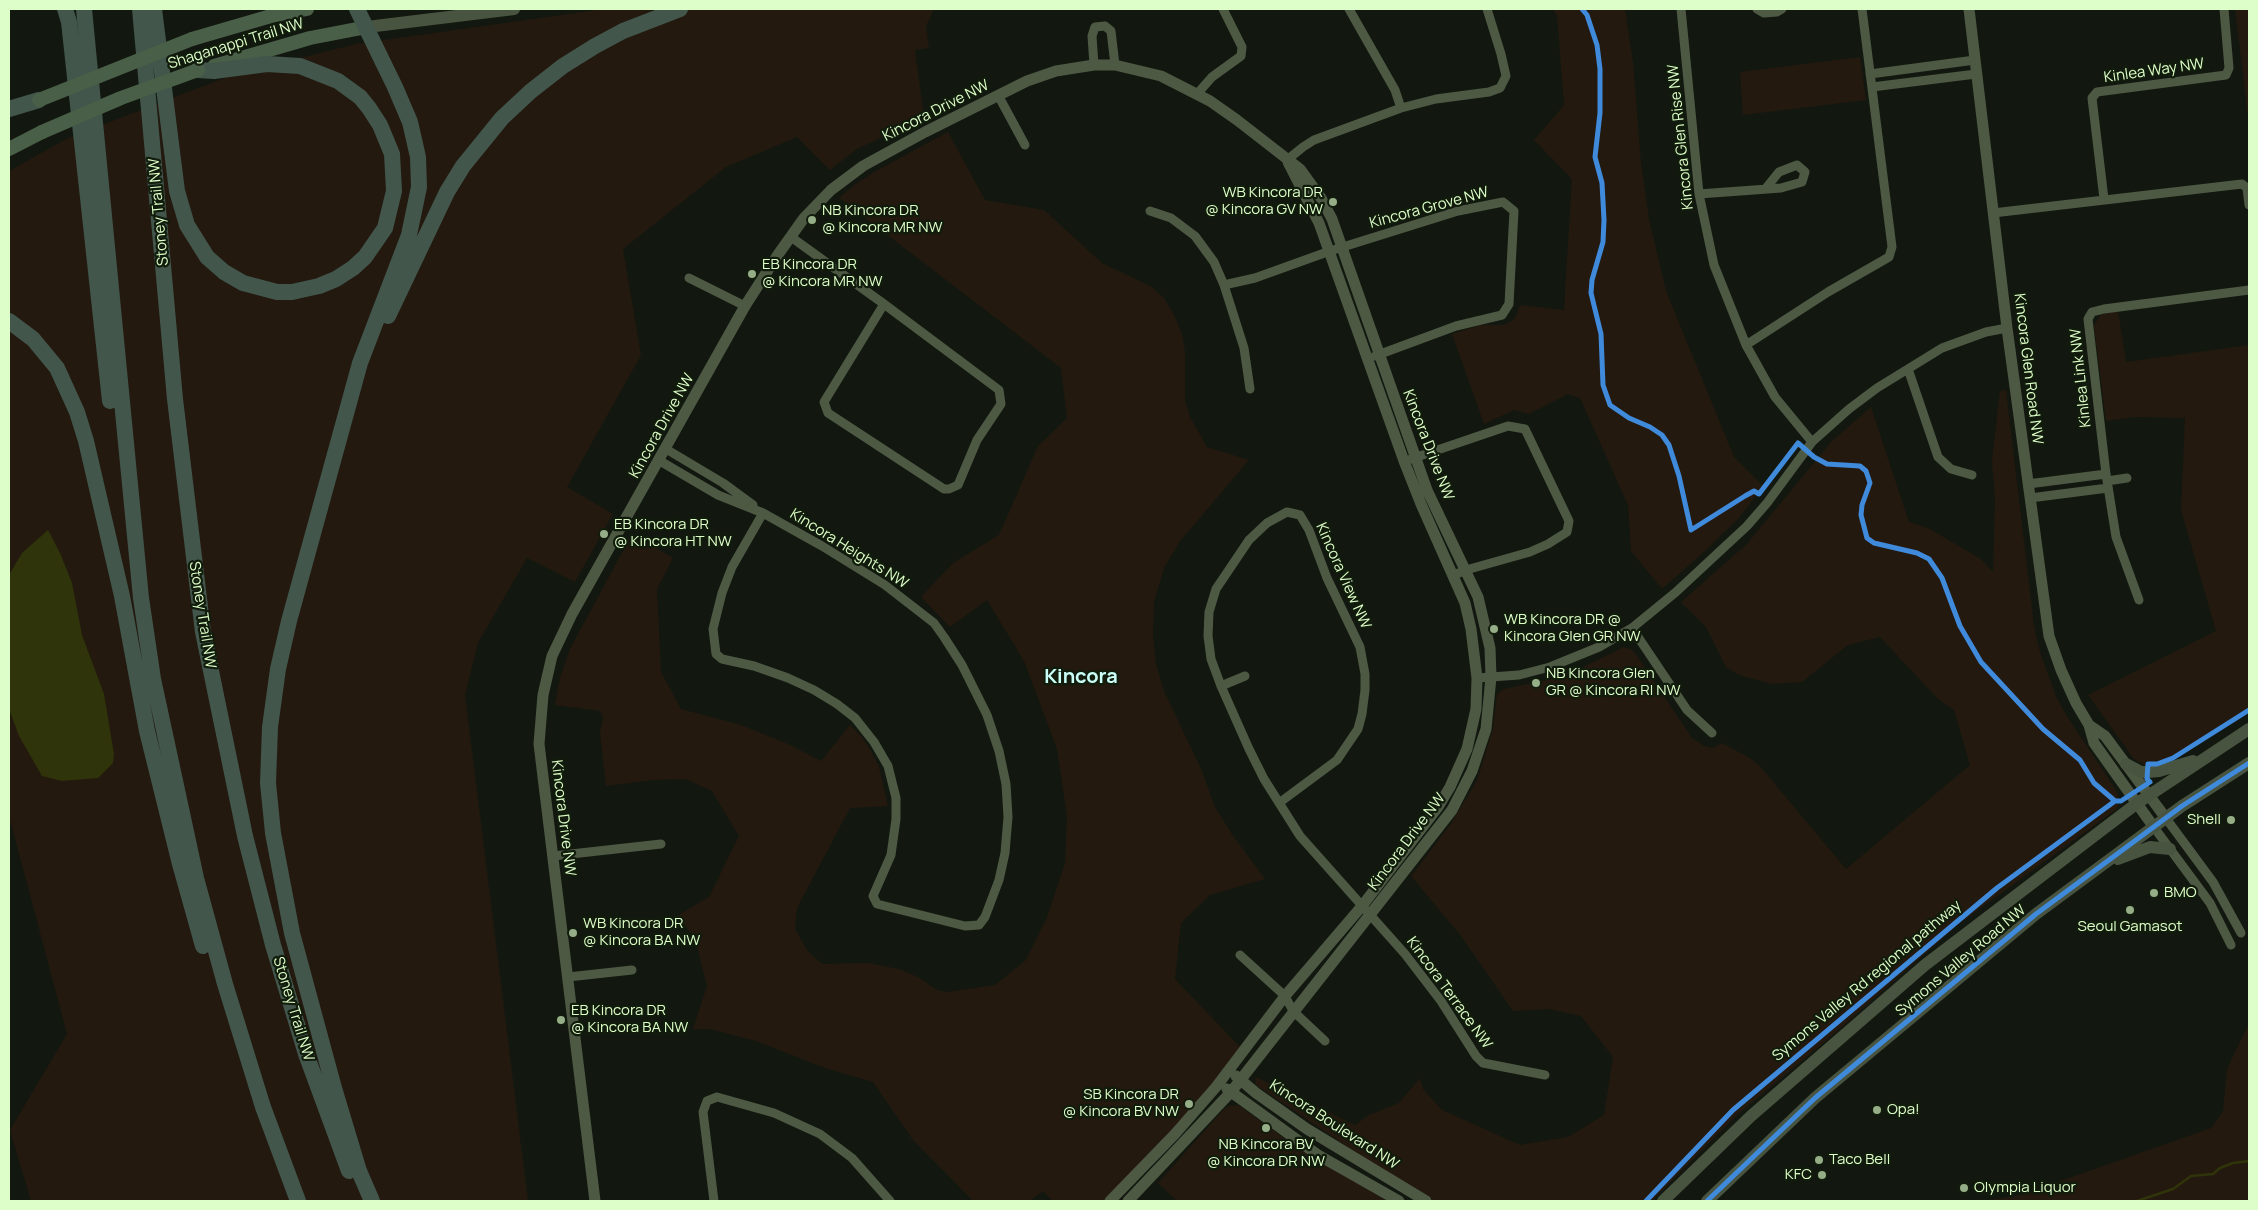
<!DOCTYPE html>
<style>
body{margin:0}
#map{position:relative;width:2258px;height:1210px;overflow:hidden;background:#121810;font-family:Manrope,sans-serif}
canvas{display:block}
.frame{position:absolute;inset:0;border:10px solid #ddfec8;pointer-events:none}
</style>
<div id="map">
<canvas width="2258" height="1210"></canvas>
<div class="frame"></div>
</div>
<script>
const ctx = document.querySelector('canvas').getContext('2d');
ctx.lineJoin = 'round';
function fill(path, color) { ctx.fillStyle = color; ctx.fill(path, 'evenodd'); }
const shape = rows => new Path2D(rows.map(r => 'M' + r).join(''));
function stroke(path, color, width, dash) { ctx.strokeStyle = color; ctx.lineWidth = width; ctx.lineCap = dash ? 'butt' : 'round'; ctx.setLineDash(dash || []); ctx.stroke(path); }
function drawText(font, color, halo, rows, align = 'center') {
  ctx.font = font + ' Manrope,sans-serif'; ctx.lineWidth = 4.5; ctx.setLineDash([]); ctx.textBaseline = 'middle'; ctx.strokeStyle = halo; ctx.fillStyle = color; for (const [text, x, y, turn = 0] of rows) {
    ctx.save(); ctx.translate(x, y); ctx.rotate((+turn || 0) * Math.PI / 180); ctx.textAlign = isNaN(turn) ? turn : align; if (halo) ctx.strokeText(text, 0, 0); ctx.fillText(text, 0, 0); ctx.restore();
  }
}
fill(shape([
 [604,9,934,9,926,26,929,48,915,50,924,117,857,149,830,170,797,137,726,167,623,249,641,355,567,487,613,514,575,582,527,558,478,643,465,695,528,1201,31,1201,10,1130,67,1034,9,816,9,171,68,138,235,74,356,44],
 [1553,9,1625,9,1633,62,1641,163,1649,219,1666,291,1734,457,1763,486,1739,518,1705,551,1662,589,1631,551,1628,505,1580,398,1568,394,1529,414,1514,410,1484,424,1452,334,1481,325,1503,325,1510,322,1516,317,1520,305,1564,310,1572,179,1534,140,1564,105,1557,16],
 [2235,9,2249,9,2249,124],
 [1860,57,1866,100,1743,115,1740,72],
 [948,132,985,200,1044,210,1102,263,1152,287,1164,298,1174,315,1182,334,1185,352,1185,400,1190,417,1207,447,1249,460,1181,540,1165,566,1154,601,1153,635,1156,664,1164,691,1202,771,1214,805,1231,833,1265,879,1210,895,1181,923,1175,979,1240,1047,1201,1098,1127,1180,1104,1201,1053,1201,1043,1191,1030,1201,973,1201,913,1140,873,1082,825,1068,756,1041,709,1029,693,1029,707,986,695,938,677,916,709,897,739,836,712,791,685,779,654,780,606,786,600,733,603,717,600,711,555,705,560,678,570,649,632,534,673,558,657,589,661,672,681,709,741,725,788,744,821,761,850,725,861,736,871,751,879,767,888,806,850,808,797,908,795,929,807,950,822,964,868,963,899,969,918,977,937,990,947,992,995,985,1026,960,1047,917,1065,863,1067,816,1057,749,1024,661,987,600,950,627,921,597,953,563,999,535,1038,446,1067,418,1061,368,839,198,854,185,876,171],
 [2118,311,2126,362,2249,345,2249,713,2170,761,2156,766,2146,766,2134,759,2088,695,2216,631,2181,510,2185,418,2135,417,2106,421,2094,326,2101,314],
 [2006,390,2034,626,2040,652,2056,696,2066,715,2114,787,2118,795,2118,807,2114,811,1959,924,1828,1039,1736,1116,1652,1201,1435,1201,1376,1166,1256,1085,1255,1082,1256,1077,1355,1125,1369,1115,1399,1103,1420,1078,1423,1089,1442,1110,1520,1145,1568,1137,1604,1115,1613,1057,1581,1016,1548,1009,1513,1011,1461,936,1411,876,1450,825,1477,781,1493,728,1497,694,1504,689,1547,680,1581,668,1624,647,1630,649,1635,653,1692,738,1704,746,1713,748,1722,743,1750,758,1759,765,1846,869,1970,765,1954,710,1938,699,1880,637,1848,645,1802,682,1772,684,1739,675,1726,667,1706,627,1681,602,1746,545,1831,442,1871,407,1909,522,1928,528,1981,559,1993,572,1995,498,1992,460,2000,391],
 [2249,1023,2249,1201,1985,1201,2021,1195,2211,1128,2223,1111,2227,1069],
 [1238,1105,1300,1149,1387,1201,1177,1201,1158,1183,1224,1109,1229,1106]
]), '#23190f');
fill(shape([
 [48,530,60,553,72,583,82,635,104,694,114,754,113,763,98,778,62,781,42,776,19,736,9,709,9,575,22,553]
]), '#2f340a');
stroke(shape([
 [2137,1201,2173,1189,2191,1176,2213,1174,2220,1168,2233,1163,2249,1161]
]), '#2f340a', 2.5);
stroke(shape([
 [1349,9,1395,90,1401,108],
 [1681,9,1699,194,1714,265,1746,345,1775,397,1812,442],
 [1757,9,1764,13,1777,12,1782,9],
 [1094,65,1092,36,1095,27,1105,26,1111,31,1115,65],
 [1870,74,1975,60],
 [1872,87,1976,74],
 [1197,94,1212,77,1241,56,1242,47,1223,9],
 [998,95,1025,145],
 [1287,160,1303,147,1314,140,1401,108,1436,99,1489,92,1500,88,1506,76,1501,54,1487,9],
 [1699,194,1781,188,1802,182,1805,172,1797,165,1779,172,1766,188],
 [2104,199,2092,98,2097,92,2226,75,2229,68,2224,9],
 [1150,211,1171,218,1195,236,1214,262,1224,285,1244,348,1250,389],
 [1993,213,2242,184,2247,188,2249,205],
 [791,237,884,304,999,390,1001,404,977,440,958,485,949,489,944,489,828,413,824,402,884,304],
 [689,278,745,306],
 [1224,285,1255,278,1330,251,1458,211,1503,202,1514,211,1509,304,1502,315,1456,326,1375,356],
 [1746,345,1828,292,1889,257,1892,247,1862,9],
 [1908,369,1938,457,1951,469,1972,475],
 [666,449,723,483,753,505],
 [1411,459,1508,426,1525,429,1569,521,1567,532,1548,544,1530,552,1466,570,1454,575],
 [660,461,718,495,763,513,822,546,885,585,934,623,944,637,962,665,987,715,999,751,1006,784,1008,817,1005,853,999,880,985,917,979,925,965,926,877,904,873,896,891,855,896,819,896,798,888,766,874,742,855,718,837,704,814,690,788,678,754,666,722,659,716,654,713,629,722,593,732,567,763,513],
 [2107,481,2127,478],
 [2028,484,2106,474],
 [2030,498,2108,488],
 [2139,600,2116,537,2106,474,2088,319,2092,312,2104,309,2249,290],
 [1632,628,1687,710,1712,733],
 [1477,678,1519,675,1550,667,1599,647,1632,628,1676,592,1747,526,1767,503,1812,442,1849,409,1877,388,1942,348,1986,332,2007,328],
 [1221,686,1245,676],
 [1279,803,1337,760,1358,729,1362,714,1365,690,1365,674,1360,647,1327,578,1309,530,1300,515,1287,512,1267,523,1249,540,1216,589,1209,612,1208,636,1211,659,1221,686,1249,749,1264,779,1300,836,1405,954,1441,1001,1476,1056,1483,1063,1545,1075],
 [2165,817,2213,882,2241,933],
 [2153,826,2210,903,2231,945],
 [553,856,661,844],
 [1240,955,1285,996,1293,1011,1325,1041],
 [568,977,632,970],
 [714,1201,703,1112,707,1101,717,1097,774,1113,820,1134,852,1158,890,1201]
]), '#4e5944', 9);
stroke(shape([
 [1969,9,2007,328,2049,636,2061,670,2076,703,2089,725,2094,743,2153,826],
 [2089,725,2105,736,2165,817],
 [1236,1076,1256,1093,1307,1129,1426,1201],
 [1227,1089,1318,1155,1399,1201],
 [595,1201,539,744,543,695,552,656,572,614,745,306,777,256,804,218,831,190,863,166,925,132,1027,81,1056,71,1094,65,1115,65,1161,76,1210,101,1237,120,1300,169,1321,198,1332,219,1427,490,1478,597,1490,648,1491,677,1486,729,1472,771,1452,810,1231,1092,1128,1201],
 [1110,1201,1175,1134,1216,1087,1285,996,1362,906,1438,807,1450,787,1467,749,1476,709,1477,678,1471,629,1465,603,1421,504,1404,461,1319,223,1288,162]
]), '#4e5944', 11);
stroke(shape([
 [367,27,514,9],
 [2126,764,2141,772,2148,772,2159,771,2193,761],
 [2118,859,2150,847,2170,849],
 [1663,1201,1751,1116,1925,965,2136,804,2249,729],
 [1707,1201,1815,1098,2036,914,2182,806,2249,763]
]), '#48543f', 12);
stroke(shape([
 [192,39,271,16,307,9],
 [214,66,310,38,367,27],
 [9,149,42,132]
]), '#4a5f47', 14);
stroke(shape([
 [65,9,69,22,110,401],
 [84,9,141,598,153,679,196,878,225,984,263,1107,298,1201],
 [140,9,175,399,203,632,245,836,273,945,306,1054,349,1171],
 [154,9,177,191,187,225,207,257,224,272,243,283,277,292,292,292,319,286,336,279,353,268,365,257,385,228,394,191,392,154,380,125,369,108,360,97,338,81,300,66,267,64,214,71,198,70],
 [357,9,395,87,410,122,418,157,419,187,409,235,360,363,289,621,278,669,270,727,268,783,273,833,292,933,334,1088,359,1171,372,1201],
 [9,109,39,100],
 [388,316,447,192,463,166,502,118,531,91,563,66,595,46,623,31,680,9],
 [9,321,33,339,57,368,77,412,86,441,122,596,147,731,180,864,203,946]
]), '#42564c', 16);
stroke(shape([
 [39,100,192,39],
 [42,132,121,98,198,70]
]), '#4a5f47', 14);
stroke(shape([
 [1582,9,1587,15,1597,45,1600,69,1600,113,1595,157,1602,183,1604,220,1603,242,1592,280,1591,293,1601,334,1603,385,1610,405,1629,418,1650,427,1662,435,1669,445,1679,476,1691,530,1745,496,1754,491,1759,494,1798,443,1814,457,1827,464,1860,466,1866,471,1870,483,1862,505,1861,515,1867,538,1874,543,1917,553,1929,559,1942,578,1960,626,1981,662,2043,729,2080,760,2094,783,2115,801],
 [1646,1201,1733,1110,1997,888,2115,801,2121,801,2150,782,2147,779,2148,764,2157,764,2173,758,2249,710],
 [1707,1201,1815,1098,2036,914,2182,806,2249,763]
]), '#408adc', 5);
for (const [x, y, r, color] of [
 [1333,202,5,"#96ae88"],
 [812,220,5,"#96ae88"],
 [752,274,5,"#96ae88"],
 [604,534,5,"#96ae88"],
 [1494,629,5,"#96ae88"],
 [1536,683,5,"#96ae88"],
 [2231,820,5,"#96ae88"],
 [2154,893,5,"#96ae88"],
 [2130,910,5,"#96ae88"],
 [573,933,5,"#96ae88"],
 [561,1020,5,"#96ae88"],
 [1189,1104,5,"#96ae88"],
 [1877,1110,5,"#96ae88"],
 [1266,1128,5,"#96ae88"],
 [1819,1160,5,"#96ae88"],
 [1822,1175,5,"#96ae88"],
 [1964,1188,5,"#96ae88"]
]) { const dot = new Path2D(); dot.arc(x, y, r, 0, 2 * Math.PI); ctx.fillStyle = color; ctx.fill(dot); stroke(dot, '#111c0c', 2); }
drawText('15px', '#ddfec8', '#111c0c', [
 ["Shaganappi Trail NW",236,44,-17],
 ["Kinlea Way NW",2154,71,-8],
 ["Kincora Drive NW",936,111,-27],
 ["Kincora Glen Rise NW",1681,137,-96],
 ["Kincora Grove NW",1429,208,-15],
 ["Stoney Trail NW",159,212,-95],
 ["Kincora Glen Road NW",2028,369,83],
 ["Kinlea Link NW",2081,378,-96],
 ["Kincora Drive NW",662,426,-61],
 ["Kincora Drive NW",1428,445,69],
 ["Kincora Heights NW",849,549,32],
 ["Kincora View NW",1343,576,66],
 ["Stoney Trail NW",202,615,81],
 ["Kincora Drive NW",563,818,83],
 ["Kincora Drive NW",1407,842,-53],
 ["Symons Valley Road NW",1961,961,-40],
 ["Symons Valley Rd regional pathway",1867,981,-40],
 ["Kincora Terrace NW",1449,993,54],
 ["Stoney Trail NW",293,1009,73],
 ["Kincora Boulevard NW",1334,1125,33]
]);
drawText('15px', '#ddfec8', '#111c0c', [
 ["WB Kincora DR",1323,193,"right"],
 ["@ Kincora GV NW",1323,210,"right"],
 ["NB Kincora DR",822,211],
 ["@ Kincora MR NW",822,228],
 ["EB Kincora DR",762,265],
 ["@ Kincora MR NW",762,282],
 ["EB Kincora DR",614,525],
 ["@ Kincora HT NW",614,542],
 ["WB Kincora DR @",1504,620],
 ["Kincora Glen GR NW",1504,637],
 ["NB Kincora Glen",1546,674],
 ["GR @ Kincora RI NW",1546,691],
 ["Shell",2221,820,"right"],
 ["BMO",2164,893],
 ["WB Kincora DR",583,924],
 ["@ Kincora BA NW",583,941],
 ["Seoul Gamasot",2130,927,"center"],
 ["EB Kincora DR",571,1011],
 ["@ Kincora BA NW",571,1028],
 ["SB Kincora DR",1179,1095,"right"],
 ["@ Kincora BV NW",1179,1112,"right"],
 ["Opa!",1887,1110],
 ["NB Kincora BV",1266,1145,"center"],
 ["@ Kincora DR NW",1266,1162,"center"],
 ["Taco Bell",1829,1160],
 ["KFC",1812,1175,"right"],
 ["Olympia Liquor",1974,1188]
], 'left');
drawText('bold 20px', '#cafef6', '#111c0c', [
 ["Kincora",1081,677]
]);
</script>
